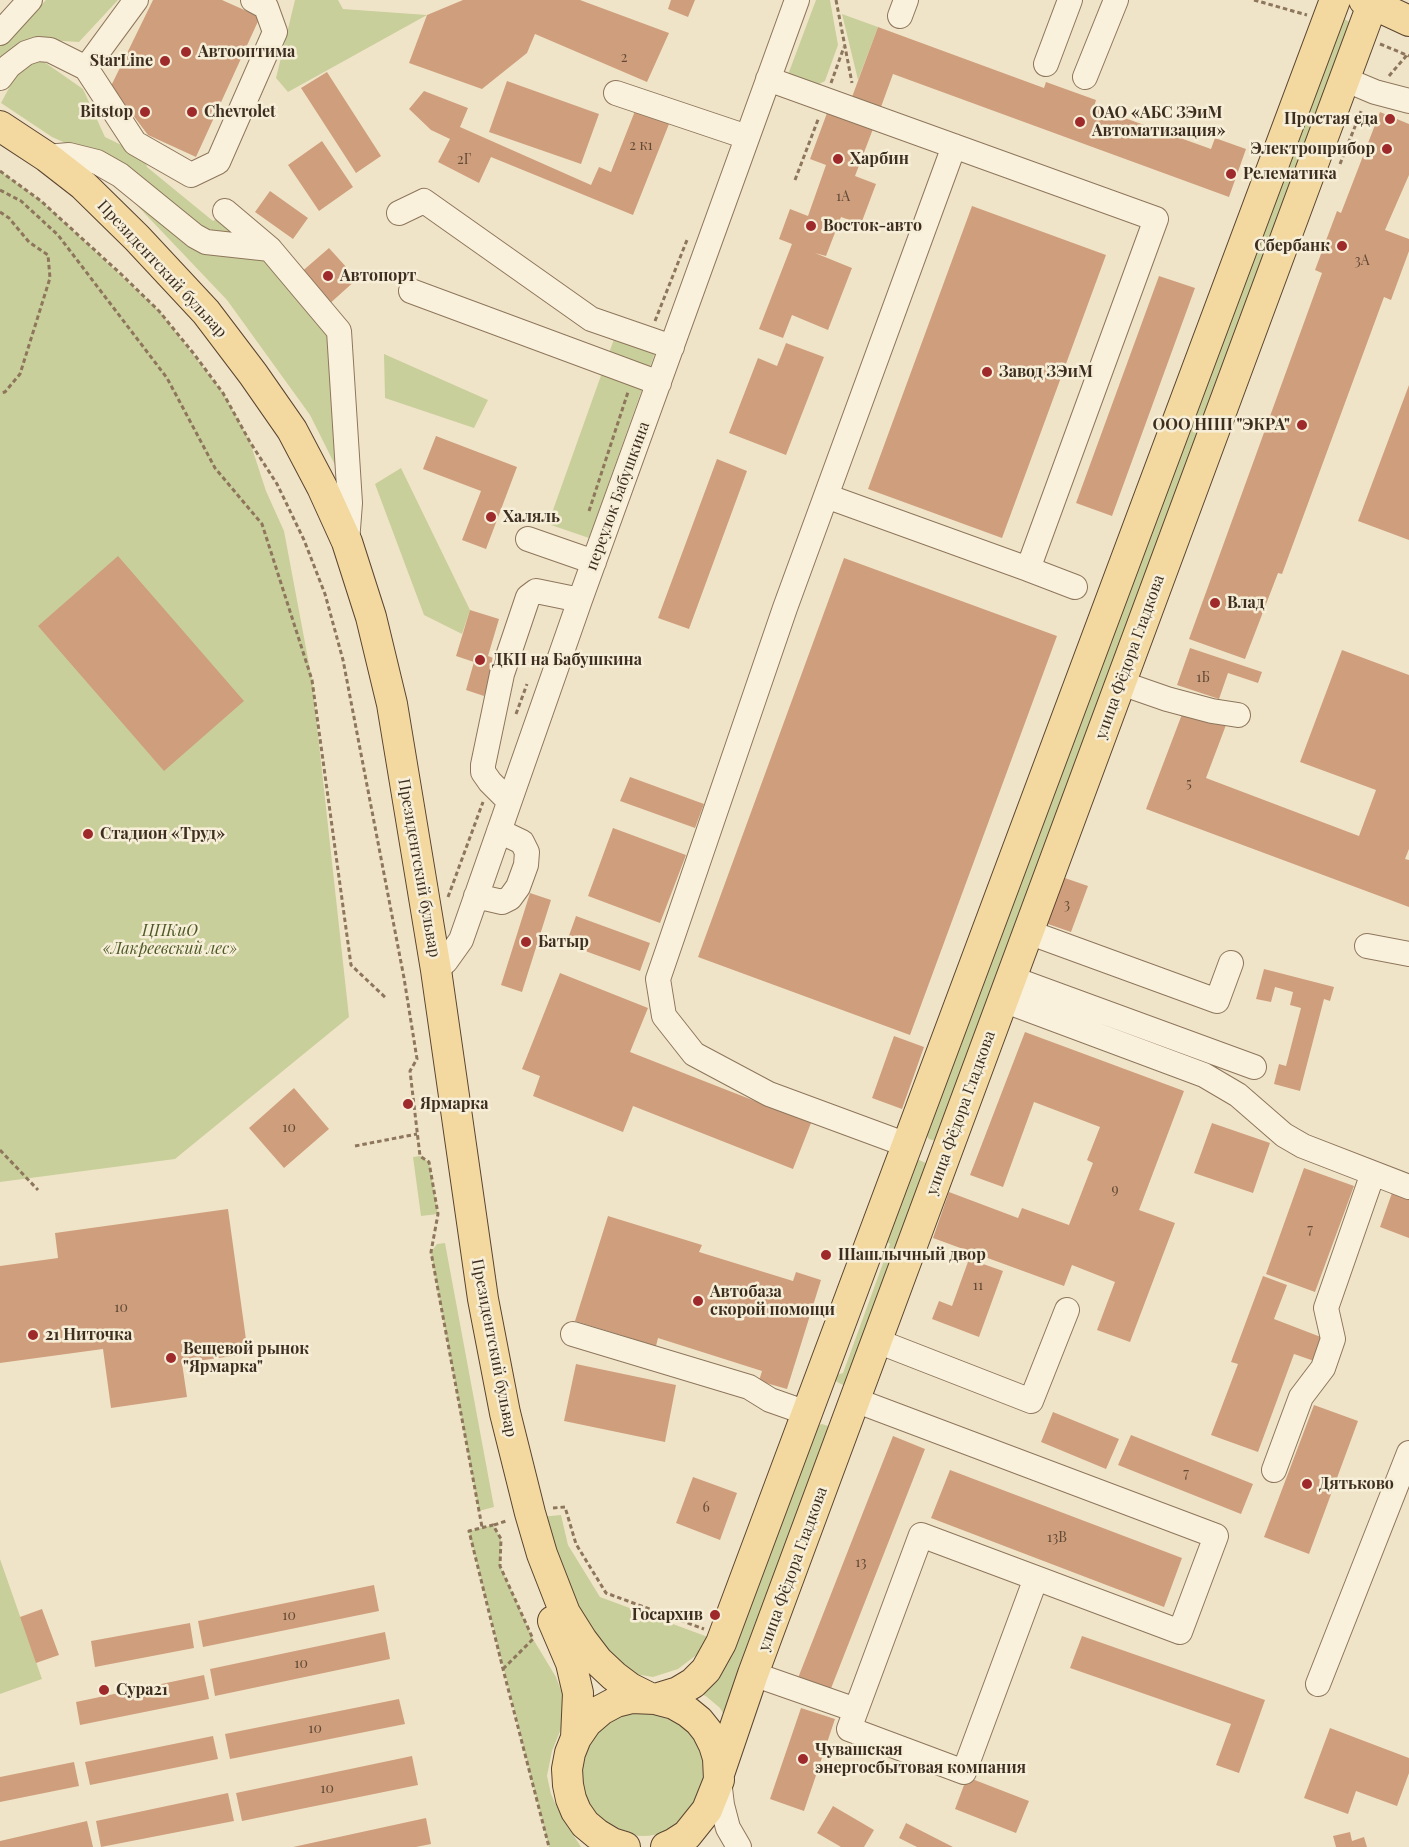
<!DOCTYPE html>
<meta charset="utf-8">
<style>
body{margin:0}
canvas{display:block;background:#f0e4c8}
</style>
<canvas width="1409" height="1847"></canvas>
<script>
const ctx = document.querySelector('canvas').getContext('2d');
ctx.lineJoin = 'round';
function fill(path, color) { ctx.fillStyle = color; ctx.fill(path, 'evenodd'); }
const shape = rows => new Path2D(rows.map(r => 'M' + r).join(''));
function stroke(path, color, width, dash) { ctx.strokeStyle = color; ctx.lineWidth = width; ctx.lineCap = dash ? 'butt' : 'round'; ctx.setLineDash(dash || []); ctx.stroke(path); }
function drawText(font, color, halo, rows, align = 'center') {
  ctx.font = font + ' "Playfair Display",serif'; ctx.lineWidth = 5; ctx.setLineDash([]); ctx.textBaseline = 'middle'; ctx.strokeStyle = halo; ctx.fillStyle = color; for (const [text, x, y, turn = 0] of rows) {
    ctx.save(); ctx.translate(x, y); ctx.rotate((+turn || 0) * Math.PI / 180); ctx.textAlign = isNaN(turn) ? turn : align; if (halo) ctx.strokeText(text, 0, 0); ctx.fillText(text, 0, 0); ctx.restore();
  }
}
fill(shape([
 [46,0,118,0,79,42,31,39,0,64,0,46],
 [295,0,338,0,343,9,427,15,288,92,276,78],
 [816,0,830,0,838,45,825,81,815,86,790,76,789,72],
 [842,14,878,27,858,80],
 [1340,17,1356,25,939,1142,929,1139,924,1133],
 [40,59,83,89,105,137,144,156,147,167,213,221,219,216,248,236,205,235,117,166,52,137,1,103,18,71],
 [0,171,41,201,159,311,223,393,250,442,266,491,284,531,312,680,349,1017,175,1159,0,1182],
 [110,177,258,257,272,266,330,331,341,477,310,415,227,300],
 [614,339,655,353,589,538,548,524],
 [384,354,488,400,474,428,385,398],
 [401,468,470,610,462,634,424,615,375,484],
 [420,1156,429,1162,438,1214,421,1216,413,1157],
 [919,1160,928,1164,852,1385,843,1385,837,1382,833,1376,843,1373,890,1244,881,1236,912,1162],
 [445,1243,494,1507,479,1511,431,1252,437,1244],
 [822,1424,831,1427,731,1727,720,1708,707,1697,694,1689,815,1426],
 [561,1515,568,1545,600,1597,708,1637,699,1653,678,1669,653,1677,635,1674,582,1631,540,1517],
 [493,1525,501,1539,500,1566,533,1639,556,1677,566,1704,563,1724,552,1751,547,1776,551,1794,561,1816,581,1847,549,1847,469,1531],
 [0,1559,42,1679,0,1694],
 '581 1774a62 62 0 1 1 124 0a62 62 0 1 1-124 0Z'
]), '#c9cf9b');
fill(shape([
 [153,0,222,0,260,17,196,157,148,135,111,86],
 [463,0,580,0,669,33,647,82,535,34,527,53,482,89,409,63,427,15],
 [671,0,695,0,688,17,668,9],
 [878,27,1044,88,1046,82,1096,100,1094,107,1211,149,1215,138,1246,149,1229,197,893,74,881,107,852,97],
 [327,72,381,156,356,173,301,88],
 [507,81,599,114,581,164,489,132],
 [424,91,468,108,460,127,591,185,599,167,611,172,635,111,669,124,633,215,491,157,479,183,438,162,450,139,431,130,409,109],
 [1380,112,1409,124,1409,175,1385,230,1409,239,1409,251,1391,300,1384,297,1282,574,1278,573,1245,659,1189,639,1322,273,1315,270,1337,211,1341,213],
 [827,113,873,129,855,176,876,184,861,224,841,217,826,256,815,253,852,268,828,330,792,315,783,338,759,329,792,244,779,239,790,209,808,216,826,165,810,159],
 [322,141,353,187,319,211,288,165],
 [270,191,308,218,293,239,255,212],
 [972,206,1106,255,1002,538,868,489],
 [329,248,357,279,327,306,299,274],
 [1159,276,1195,288,1112,516,1076,503],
 [786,343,824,357,786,455,729,433,758,358,777,366],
 [1409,385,1409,540,1358,521],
 [436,436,517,467,486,549,462,540,481,491,423,469],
 [717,459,747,471,689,629,658,618],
 [118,556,244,701,164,771,38,626],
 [844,558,1057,636,910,1035,698,957],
 [470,610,499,619,488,656,496,659,484,696,466,690,474,662,456,656],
 [1190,648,1262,672,1258,683,1228,673,1219,699,1177,685],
 [1342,650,1409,675,1409,849,1405,859,1409,860,1409,907,1146,809,1184,709,1226,725,1206,778,1359,836,1376,790,1300,762],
 [630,777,704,804,695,828,620,801],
 [613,828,686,855,660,923,588,896],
 [1062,877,1088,886,1071,932,1045,923],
 [530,893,551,900,522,992,501,985],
 [576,916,650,943,640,971,566,944],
 [1264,969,1334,987,1330,1001,1324,999,1300,1091,1274,1084,1279,1064,1286,1066,1301,1008,1290,1005,1293,992,1275,987,1271,1002,1256,999],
 [560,973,648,1008,630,1052,811,1123,793,1169,633,1106,623,1132,533,1096,540,1076,522,1069],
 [1025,1032,1184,1091,1139,1210,1175,1223,1130,1342,1097,1330,1115,1282,1072,1265,1064,1286,933,1238,949,1192,1018,1218,1022,1208,1069,1225,1093,1163,1087,1160,1100,1127,1034,1102,1003,1187,970,1175],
 [894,1036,924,1047,902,1109,872,1098],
 [294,1088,329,1129,284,1168,249,1128],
 [1212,1123,1270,1143,1253,1193,1194,1173],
 [1304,1168,1354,1186,1315,1292,1266,1274],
 [1392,1193,1409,1199,1409,1238,1380,1227],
 [228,1209,248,1354,182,1363,187,1397,111,1408,103,1349,0,1363,0,1266,58,1258,55,1233],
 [608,1216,702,1245,699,1252,793,1281,796,1272,821,1280,787,1389,759,1381,762,1371,658,1338,656,1346,575,1321],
 [969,1259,1003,1271,979,1337,932,1319,939,1301,952,1306],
 [1263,1276,1287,1285,1274,1319,1326,1339,1317,1362,1294,1354,1258,1452,1211,1435,1238,1364,1231,1362],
 [576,1364,676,1385,665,1442,564,1421],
 [1314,1405,1358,1421,1309,1554,1264,1537],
 [1053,1412,1119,1439,1106,1469,1041,1442],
 [1131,1435,1253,1484,1241,1514,1118,1465],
 [893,1436,925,1449,830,1691,798,1678],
 [950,1470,1182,1558,1164,1607,931,1518],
 [693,1477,737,1493,720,1540,676,1523],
 [374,1585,379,1611,203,1647,198,1621],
 [42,1609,59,1655,36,1663,20,1617],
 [190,1623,194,1648,95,1667,91,1641],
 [385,1632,390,1659,215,1696,210,1669],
 [1082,1636,1265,1700,1239,1773,1216,1765,1231,1724,1070,1668],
 [204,1675,209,1699,80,1725,76,1702],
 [399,1699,405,1724,230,1759,225,1734],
 [801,1708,835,1719,804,1811,770,1799],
 [1330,1728,1409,1758,1409,1773,1397,1806,1356,1791,1348,1814,1304,1798],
 [213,1736,218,1759,90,1785,85,1762],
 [412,1756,418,1785,242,1821,236,1793],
 [74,1762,79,1786,0,1802,0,1777],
 [967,1777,1029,1801,1016,1833,955,1809],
 [228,1793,234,1821,101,1847,96,1821],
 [833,1806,874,1830,864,1847,841,1847,817,1833],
 [426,1818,431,1844,416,1847,293,1847],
 [87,1821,93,1847,0,1847,0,1841],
 [906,1823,953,1847,917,1847,899,1838],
 [1350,1832,1352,1841,1364,1837,1367,1847,1336,1847,1333,1836]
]), '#cf9f7d');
const minor = shape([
 [900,16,906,0],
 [0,33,30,0],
 [1046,64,1070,0],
 [86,68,136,0],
 [1085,77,1116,0],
 [0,78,9,66,26,53,38,49,50,50,86,68,135,143,191,175,218,162,275,32,266,7,253,0],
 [768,79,1156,219,1028,569,826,496],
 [1344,79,1375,92,1409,101],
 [616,93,747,137],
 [47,157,69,155,97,162,120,175,195,236,206,242,270,249],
 [225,211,270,249,339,331,350,503,347,542],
 [399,213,424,201,591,319,672,347],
 [411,291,659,383],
 [528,539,594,562],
 [1028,569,1075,587],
 [1121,683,1167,699,1212,711,1238,715],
 [509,801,490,782,483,772,483,765,502,674,528,597,536,591,580,600],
 [476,896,502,902,510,898,518,887,526,865,527,852,522,842,499,831],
 [1028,932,1217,1001,1231,963],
 [1367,946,1409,954],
 [436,970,446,961,461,940,580,600,797,0],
 [1011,978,1254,1067],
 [1003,1000,1204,1075,1238,1095,1284,1135,1303,1146,1409,1187],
 [907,1145,769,1094,694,1054,664,1016,658,979,785,608,954,146],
 [573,1334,749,1387,770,1400,807,1413],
 [877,1341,1031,1401,1067,1310],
 [855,1400,1216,1536,1180,1632,1036,1578,921,1535,849,1729,964,1772,1036,1578],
 [1274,1470,1301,1397,1323,1368,1333,1339,1326,1308,1373,1173],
 [753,1674,856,1710],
 [1318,1684,1409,1453],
 [719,1780,722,1805,728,1828,739,1847]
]);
const major = shape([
 [1364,0,1409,21],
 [0,126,47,157,83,185,137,238,206,312,253,374,292,430,322,487,347,542,371,617,392,704,436,970,483,1299,505,1413,530,1513,542,1554,565,1613,582,1640,598,1661,614,1676,630,1688,650,1698],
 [553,1621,571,1663,578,1693,576,1738],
 [655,1699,678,1692,693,1683,706,1670,721,1643,1335,0],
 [719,1774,753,1674,1372,5],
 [625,1847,612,1843,597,1834,585,1824,576,1811,571,1799,568,1785,567,1769,570,1753,576,1738,587,1722,601,1710,616,1702,632,1698,655,1699,674,1704,688,1712,699,1721,707,1731,714,1745,718,1758,719,1780,707,1810,687,1835,673,1844,666,1847]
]);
stroke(minor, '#8d765c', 26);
stroke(major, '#5b4430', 32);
stroke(shape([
 [836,0,852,83],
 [1254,0,1307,15],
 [1380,44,1409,56],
 [1389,76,1407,55],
 [831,83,844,47],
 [1340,164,1362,109],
 [0,171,41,201,122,275,159,311,194,354,223,393,250,442,277,484,304,540,325,594,343,660,404,978,417,1059,410,1071,420,1156,429,1162,438,1214,431,1252,482,1527],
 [795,180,819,117],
 [0,190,21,201,58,235,167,378,215,468,262,524,312,680,351,965,387,999],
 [0,212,9,218,29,242,48,255,50,278,20,374,5,392,0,393],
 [655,321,687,240],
 [589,511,628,392],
 [516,714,527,684],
 [448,897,483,802],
 [355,1146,417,1134],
 [0,1150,38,1190],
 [553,1508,565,1507,576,1544,606,1593,704,1629],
 [494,1525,506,1521],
 [503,1669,533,1639,500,1566,501,1539,493,1525,469,1531,503,1669,549,1847]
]), '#8d765c', 3, [4.5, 3]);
stroke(minor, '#faf1dc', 24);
stroke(major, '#f3d9a0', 30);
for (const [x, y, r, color] of [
 [186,52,6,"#9e2a2b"],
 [165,61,6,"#9e2a2b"],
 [145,112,6,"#9e2a2b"],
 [192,112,6,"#9e2a2b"],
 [1390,119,6,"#9e2a2b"],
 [1080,122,6,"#9e2a2b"],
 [1387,149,6,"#9e2a2b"],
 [838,159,6,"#9e2a2b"],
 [1231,174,6,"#9e2a2b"],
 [811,226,6,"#9e2a2b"],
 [1342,246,6,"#9e2a2b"],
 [328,276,6,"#9e2a2b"],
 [987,372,6,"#9e2a2b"],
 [1302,425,6,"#9e2a2b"],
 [491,517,6,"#9e2a2b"],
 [1215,603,6,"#9e2a2b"],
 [480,660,6,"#9e2a2b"],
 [88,834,6,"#9e2a2b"],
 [526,942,6,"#9e2a2b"],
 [408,1104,6,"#9e2a2b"],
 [826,1255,6,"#9e2a2b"],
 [698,1301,6,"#9e2a2b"],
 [33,1335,6,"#9e2a2b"],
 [171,1358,6,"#9e2a2b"],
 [1307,1484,6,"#9e2a2b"],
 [715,1615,6,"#9e2a2b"],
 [104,1690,6,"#9e2a2b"],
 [803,1759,6,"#9e2a2b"]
]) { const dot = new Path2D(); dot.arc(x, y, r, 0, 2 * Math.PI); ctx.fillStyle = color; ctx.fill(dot); stroke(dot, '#f7eed8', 2); }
drawText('14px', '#624a37', null, [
 ["2",624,58],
 ["2 к1",641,146],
 ["2Г",464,160],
 ["1А",843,197],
 ["3А",1362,261],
 ["1Б",1203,678],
 ["5",1189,784],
 ["3",1067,905],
 ["10",289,1128],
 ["9",1115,1190],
 ["7",1310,1230],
 ["11",978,1286],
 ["10",121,1308],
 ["7",1186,1474],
 ["6",706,1508],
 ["13В",1057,1538],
 ["13",861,1563],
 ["10",289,1616],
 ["10",301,1664],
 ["10",315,1729],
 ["10",327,1789]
]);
drawText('bold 16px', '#3d2e20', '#f7eed8', [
 ["Автооптима",198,52],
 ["StarLine",153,61,"right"],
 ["Bitstop",133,112,"right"],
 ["Chevrolet",204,112],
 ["ОАО «АБС ЗЭиМ",1092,113],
 ["Автоматизация»",1092,131],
 ["Простая еда",1378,119,"right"],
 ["Электроприбор",1375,149,"right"],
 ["Харбин",850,159],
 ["Релематика",1243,174],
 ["Восток-авто",823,226],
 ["Сбербанк",1330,246,"right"],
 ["Автопорт",340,276],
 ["Завод ЗЭиМ",999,372],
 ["ООО НПП \"ЭКРА\"",1290,425,"right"],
 ["Халяль",503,517],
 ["Влад",1227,603],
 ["ДКП на Бабушкина",492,660],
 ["Стадион «Труд»",100,834],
 ["Батыр",538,942],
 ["Ярмарка",420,1104],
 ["Шашлычный двор",838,1255],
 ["Автобаза",710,1292],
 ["скорой помощи",710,1310],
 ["21 Ниточка",45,1335],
 ["Вещевой рынок",183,1349],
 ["\"Ярмарка\"",183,1367],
 ["Дятьково",1319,1484],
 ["Госархив",703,1615,"right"],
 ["Сура21",116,1690],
 ["Чувашская",815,1750],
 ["энергосбытовая компания",815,1768]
], 'left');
drawText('16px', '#3d2e20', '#f7eed8', [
 ["Президентский бульвар",162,269,47],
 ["переулок Бабушкина",618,496,-70],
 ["улица Фёдора Гладкова",1130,657,-70],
 ["Президентский бульвар",419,868,80],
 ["улица Фёдора Гладкова",961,1113,-70],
 ["Президентский бульвар",494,1348,79],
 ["улица Фёдора Гладкова",793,1569,-70]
]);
drawText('italic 16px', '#4d5a26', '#f7eed8', [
 ["ЦПКиО",170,931],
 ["«Лакреевский лес»",170,949]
]);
</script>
